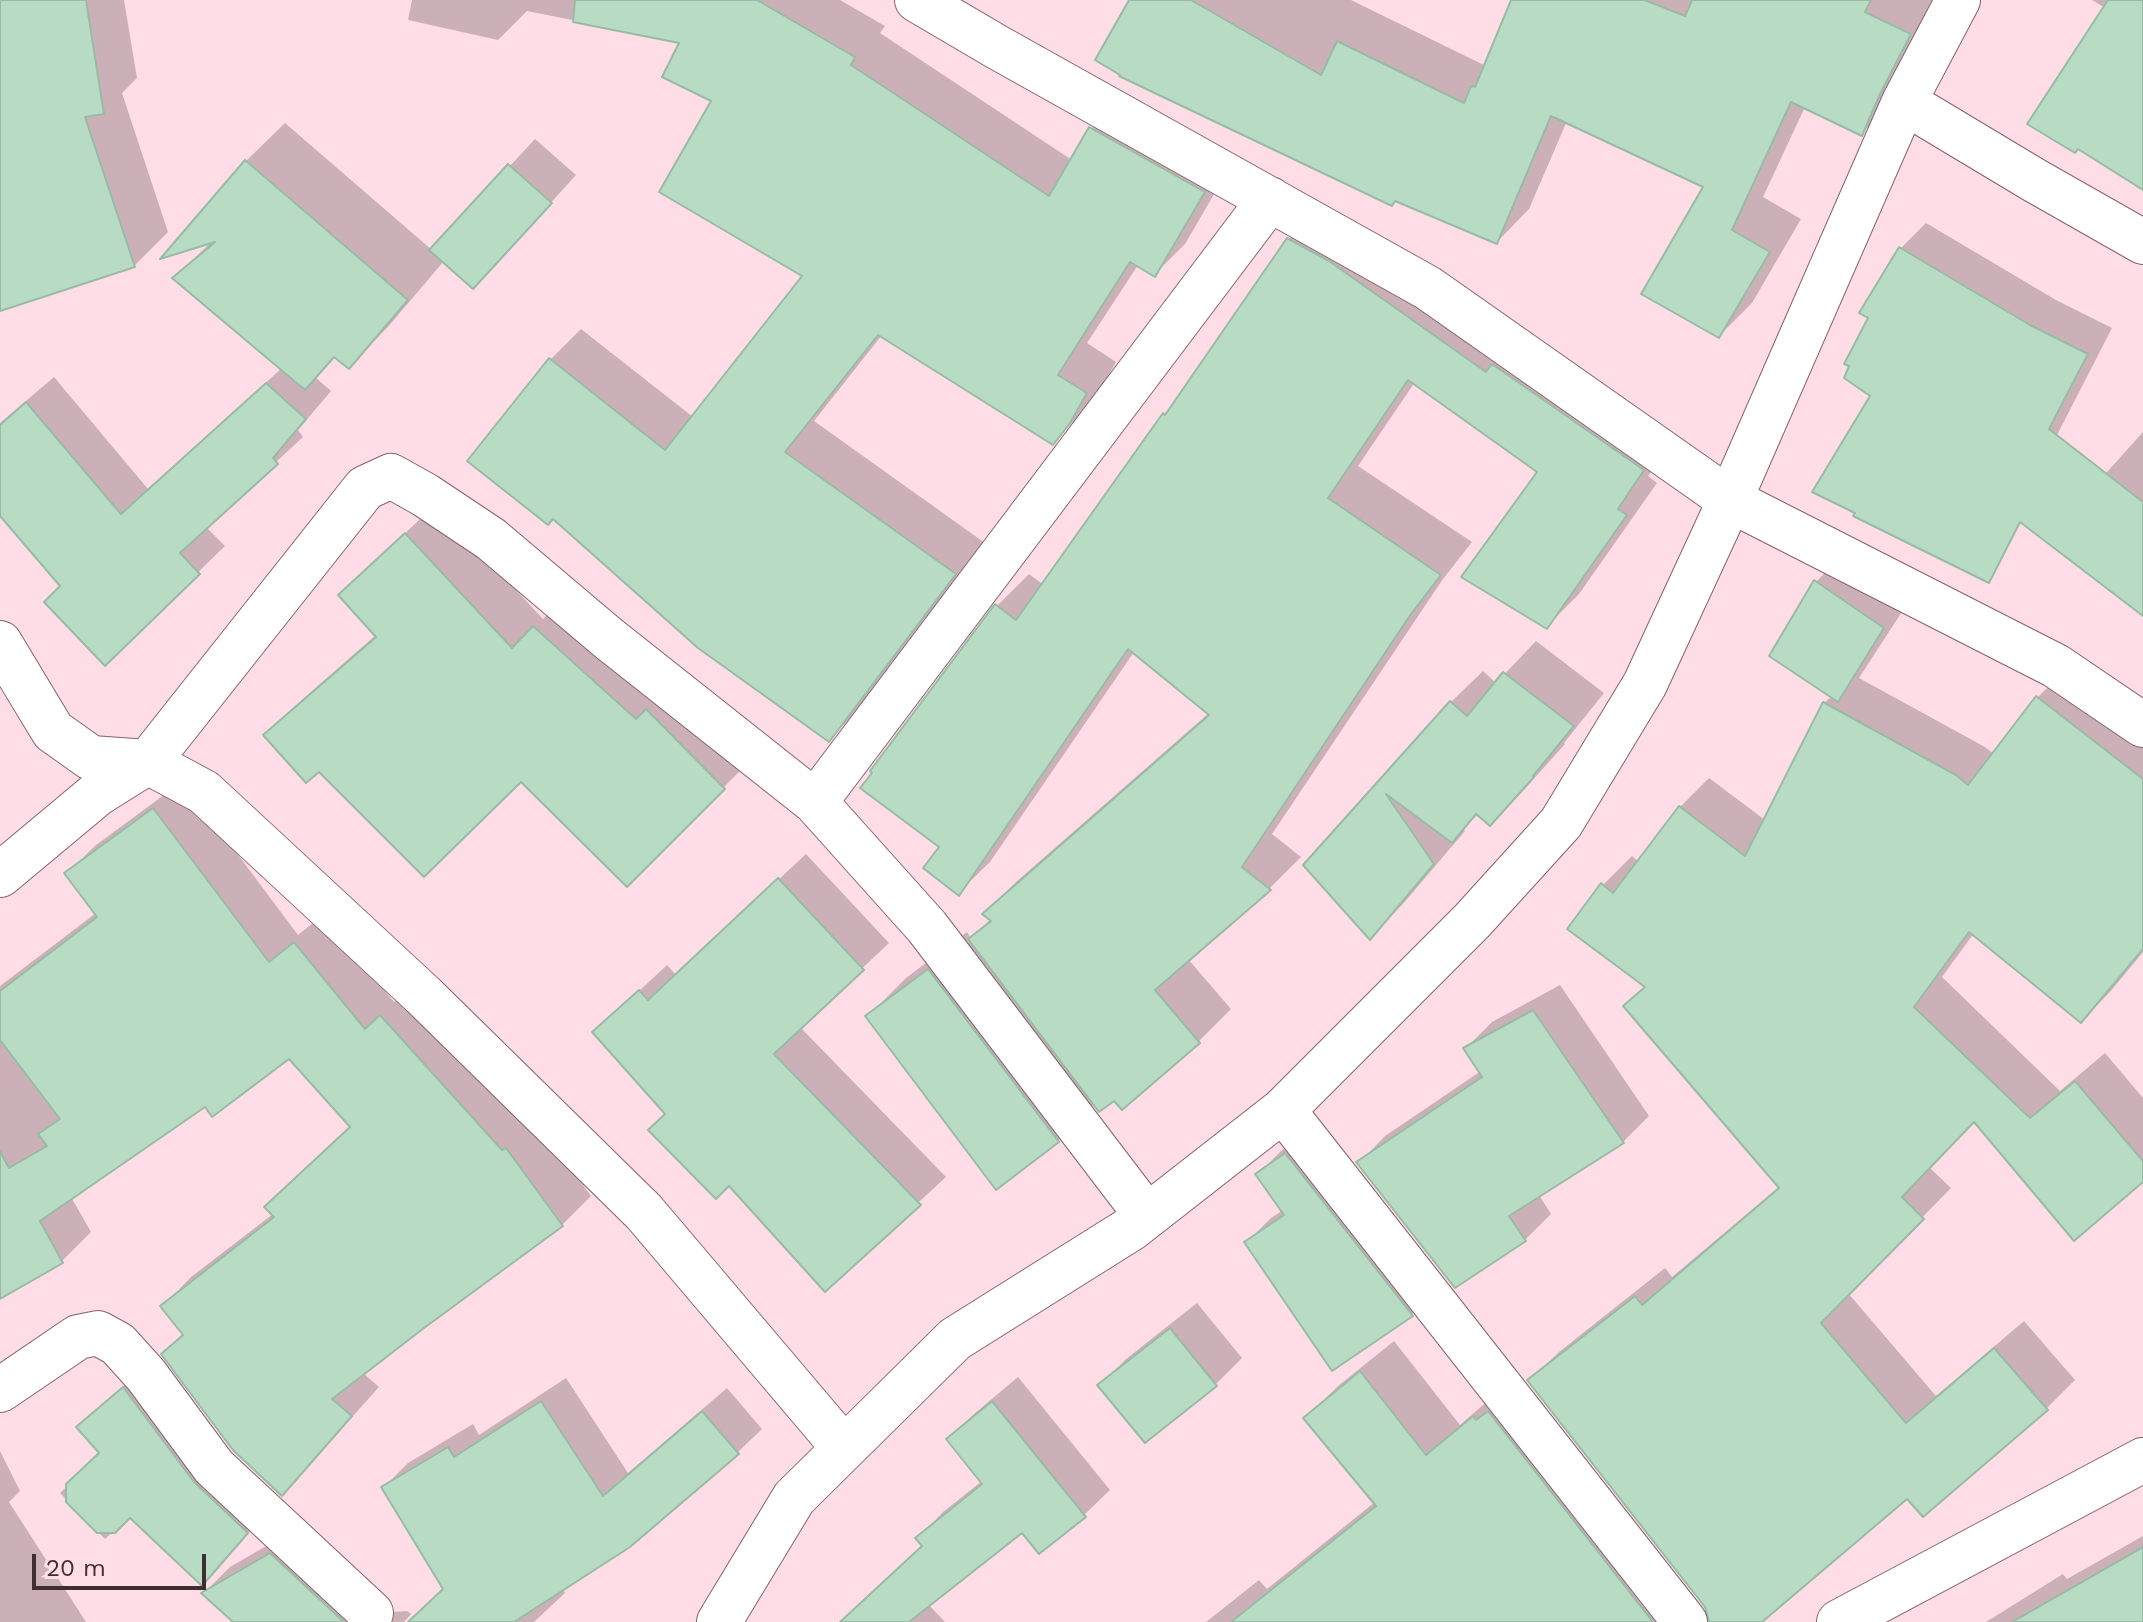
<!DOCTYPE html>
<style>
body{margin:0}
#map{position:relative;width:2143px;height:1622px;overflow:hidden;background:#fedde6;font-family:"Work Sans",sans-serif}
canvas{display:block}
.scale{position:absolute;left:32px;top:1554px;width:174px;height:36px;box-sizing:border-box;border:4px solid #3e2e33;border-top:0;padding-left:10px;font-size:24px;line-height:28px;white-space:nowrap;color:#3e2e33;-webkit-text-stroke:6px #fedde6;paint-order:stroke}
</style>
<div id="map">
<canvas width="2143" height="1622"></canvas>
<div class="scale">20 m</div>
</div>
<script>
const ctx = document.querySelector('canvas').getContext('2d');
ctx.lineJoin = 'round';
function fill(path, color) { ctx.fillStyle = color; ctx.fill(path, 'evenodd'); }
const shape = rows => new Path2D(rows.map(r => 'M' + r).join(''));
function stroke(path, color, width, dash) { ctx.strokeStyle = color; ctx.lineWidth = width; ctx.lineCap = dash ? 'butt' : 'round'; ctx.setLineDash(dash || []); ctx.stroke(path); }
fill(shape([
 [0,0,124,0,137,78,122,93,168,232,134,266,0,309],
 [412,0,840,0,885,26,880,33,1072,160,1091,129,1122,98,1234,160,1185,244,1155,274,1138,265,1087,343,1116,362,1100,390,1084,411,1053,442,882,335,814,421,985,543,860,709,829,739,550,360,581,329,693,417,805,276,682,42,527,11,498,40,408,20],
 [1131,0,1351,0,1486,66,1513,0,1940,0,1894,101,1861,134,1805,107,1763,197,1801,219,1752,303,1719,336,1706,186,1567,121,1529,209,1497,242],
 [2092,0,2143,0,2143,188,2105,8],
 [285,123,432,250,535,139,576,175,499,260,444,261,387,328,349,366,336,356,315,377,331,391,298,430,303,437,206,527,225,546,105,663,62,586,0,513,0,423,54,377,148,489,282,368,175,278,213,240,246,161],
 [1321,207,1675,438,1648,476,1657,483,1579,594,1547,626,1540,471,1415,382,1358,466,1472,542,1443,579,1272,834,1301,857,1270,888,1188,959,1231,1009,1199,1041,1122,1107,1114,1098,1095,1103,1058,1141,997,1187,868,1016,906,978,967,932,971,938,991,919,985,914,1016,882,1209,713,1134,652,990,862,958,893,942,847,997,606,1029,574,1044,585,1165,415,1176,403,1289,239],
 [1926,223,2056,300,2112,328,1999,548,1873,395,1871,318,1901,248],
 [2143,432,2143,585,2046,540],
 [436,504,543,619,564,597,753,758,627,884,521,779,320,769,266,735,295,706,377,634,340,595],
 [1842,555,1909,601,1859,678,1985,747,1994,754,2037,698,2066,669,2143,728,2143,952,2110,992,2081,1021,1974,933,1942,977,2060,1091,2105,1053,2143,1098,2143,1179,1975,1119,1929,1167,1951,1188,1848,1293,1936,1396,2024,1321,2075,1380,2046,1409,1907,1496,1706,1606,1530,1380,1559,1352,1665,1268,1672,1277,1780,1186,1625,1006,1646,985,1603,885,1632,856,1639,862,1680,807,1709,778,1765,820,1824,703,1832,696,1816,582],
 [1536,641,1604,693,1564,743,1565,744,1522,792,1490,824,1479,813,1463,829,1465,831,1402,905,1370,937,1306,865,1451,702,1483,671,1496,683],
 [183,781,298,935,324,914,394,1002,410,988,535,1120,591,1196,562,1225,423,1326,363,1373,379,1387,310,1464,282,1493,163,1354,184,1333,163,1306,191,1277,273,1214,351,1126,290,1056,205,1104,71,1197,91,1232,62,1261,0,1296,0,986,96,913,67,873,96,845],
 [806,854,889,943,800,1027,946,1177,825,1289,595,1032,667,965,676,975],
 [1560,985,1649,1116,1623,1142,1539,1195,1551,1214,1525,1240,1359,1163,1385,1136,1481,1071,1466,1048,1492,1022],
 [1310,1130,1436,1290,1412,1314,1247,1242,1271,1218,1283,1210,1258,1174,1282,1150],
 [1197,1303,1242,1358,1216,1384,1145,1441,1100,1385,1126,1359],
 [1394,1341,1460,1425,1506,1385,1697,1605,1709,1614,1701,1622,1206,1622,1259,1580,1267,1589,1375,1502,1306,1418,1338,1386],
 [144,1368,268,1511,222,1563,130,1516,105,1539,60,1493,101,1453,79,1427],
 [1018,1377,1110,1490,1084,1515,1022,1530,928,1604,945,1622,840,1622,924,1545,918,1538,943,1512,982,1481,948,1439,974,1414],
 [566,1378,628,1473,727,1388,762,1429,737,1453,562,1589,565,1593,534,1622,410,1622,445,1588,384,1487,408,1463,473,1424,479,1435],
 [0,1451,20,1491,9,1502,86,1622,0,1622],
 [297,1528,380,1605,393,1612,407,1611,411,1614,404,1622,236,1622,204,1593,230,1567],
 [2143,1536,2143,1622,1986,1622,2063,1574,2067,1579]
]), '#0003');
const building = shape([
 [0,0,86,0,104,114,85,117,135,267,0,311,0,0],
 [575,0,757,0,855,57,851,65,1049,196,1089,127,1205,192,1155,277,1130,262,1058,375,1087,393,1070,423,1053,445,878,335,785,452,956,574,829,742,698,648,553,519,548,525,467,461,549,358,665,450,802,276,659,192,711,101,662,77,679,43,573,22,575,0],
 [1129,0,1191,0,1321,75,1337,41,1464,103,1471,86,1475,87,1511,0,1645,0,1685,16,1692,0,1871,0,1865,12,1911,34,1881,92,1862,136,1791,102,1732,230,1770,252,1719,338,1641,294,1703,187,1551,116,1497,244,1395,201,1392,206,1119,76,1120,75,1095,60,1129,0],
 [2108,0,2143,0,2143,190,2078,149,2075,153,2027,124,2108,0],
 [245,160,408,300,349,369,334,357,305,390,172,278,215,242,160,259,245,160],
 [508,164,552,203,473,289,429,250,508,164],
 [1287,238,1329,261,1486,372,1492,364,1644,470,1618,509,1627,515,1547,629,1461,577,1537,472,1408,380,1328,498,1441,575,1411,614,1242,867,1271,890,1155,990,1200,1043,1122,1110,1114,1101,1099,1112,968,939,991,921,982,914,1209,715,1128,649,959,896,923,868,939,847,860,788,872,773,870,771,995,604,1016,620,1163,413,1165,415,1287,238],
 [1899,247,2030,325,2088,354,2049,429,2143,502,2143,616,2020,522,1989,583,1853,516,1855,513,1812,492,1870,396,1844,378,1849,366,1844,364,1868,318,1859,313,1899,247],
 [266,383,306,419,273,458,278,464,180,553,200,574,105,666,44,602,60,586,0,516,0,425,26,402,121,514,266,383],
 [405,533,512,648,533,626,636,719,646,709,725,789,627,887,521,782,424,877,319,772,306,783,263,735,376,637,338,595,405,533],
 [1814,580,1884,628,1838,702,1769,656,1814,580],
 [1503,672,1574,726,1533,776,1534,777,1490,826,1476,814,1452,843,1386,794,1434,864,1370,940,1303,865,1450,701,1467,716,1503,672],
 [2036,696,2143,779,2143,949,2081,1023,1969,932,1914,1007,2030,1118,2075,1081,2143,1161,2143,1182,2074,1241,1974,1122,1902,1197,1924,1219,1821,1323,1906,1423,1994,1348,2048,1410,1923,1517,1907,1499,1762,1622,1709,1622,1705,1607,1527,1380,1635,1296,1642,1305,1779,1188,1623,1006,1645,987,1567,929,1601,883,1613,893,1679,806,1745,856,1823,702,1956,775,1968,785,2036,696],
 [153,808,269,962,294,942,365,1029,380,1015,502,1150,506,1148,563,1226,424,1328,332,1399,352,1416,282,1496,233,1450,161,1354,183,1335,160,1306,274,1217,264,1207,350,1127,289,1059,212,1117,205,1107,40,1221,63,1263,0,1299,0,1151,9,1168,47,1146,38,1134,60,1119,0,1040,0,991,97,917,64,873,153,808],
 [778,878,864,970,774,1054,921,1205,825,1292,729,1186,716,1199,648,1130,665,1114,592,1032,639,990,648,1000,778,878],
 [928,969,1059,1142,996,1190,865,1016,928,969],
 [1533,1010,1624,1143,1509,1216,1526,1241,1455,1288,1356,1162,1482,1077,1463,1048,1533,1010],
 [1285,1153,1413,1316,1332,1371,1244,1242,1284,1215,1255,1174,1285,1153],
 [1170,1328,1217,1386,1145,1443,1097,1385,1170,1328],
 [1360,1371,1426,1455,1473,1416,1476,1420,1488,1411,1653,1622,1231,1622,1376,1506,1303,1418,1360,1371],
 [123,1387,194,1482,248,1533,202,1586,130,1518,115,1533,97,1533,66,1502,66,1484,99,1453,76,1427,123,1387],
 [541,1401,603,1496,702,1411,739,1454,630,1547,514,1622,408,1622,443,1589,381,1487,448,1447,454,1457,541,1401],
 [992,1401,1086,1517,1039,1554,1022,1533,909,1622,840,1622,922,1546,915,1538,982,1484,946,1439,992,1401],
 [2143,1547,2143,1622,2012,1622,2143,1547],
 [270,1553,344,1622,233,1622,201,1593,270,1553]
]);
fill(building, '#b8dbc4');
stroke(building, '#99bba5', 2);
const minor = shape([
 [917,0,997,47,1428,288,1730,500,2056,666,2143,725],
 [1904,102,2034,180,2143,242],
 [0,643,53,731,91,758,148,762,204,792,423,995,644,1212,844,1448],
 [815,802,1270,199],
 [0,875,97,794,148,762,365,488,391,476,425,495,491,539,608,638,815,802,927,927,1147,1216],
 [1283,1110,1685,1622],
 [0,1390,78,1337,98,1333,118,1344,146,1375,214,1467,371,1613],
 [719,1622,794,1498,955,1339,1132,1228,1283,1110,1472,921,1561,823,1645,684,1730,500,1904,102,1958,0],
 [1839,1622,2143,1460]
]);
stroke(minor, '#86626d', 46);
stroke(minor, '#fff', 44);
</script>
